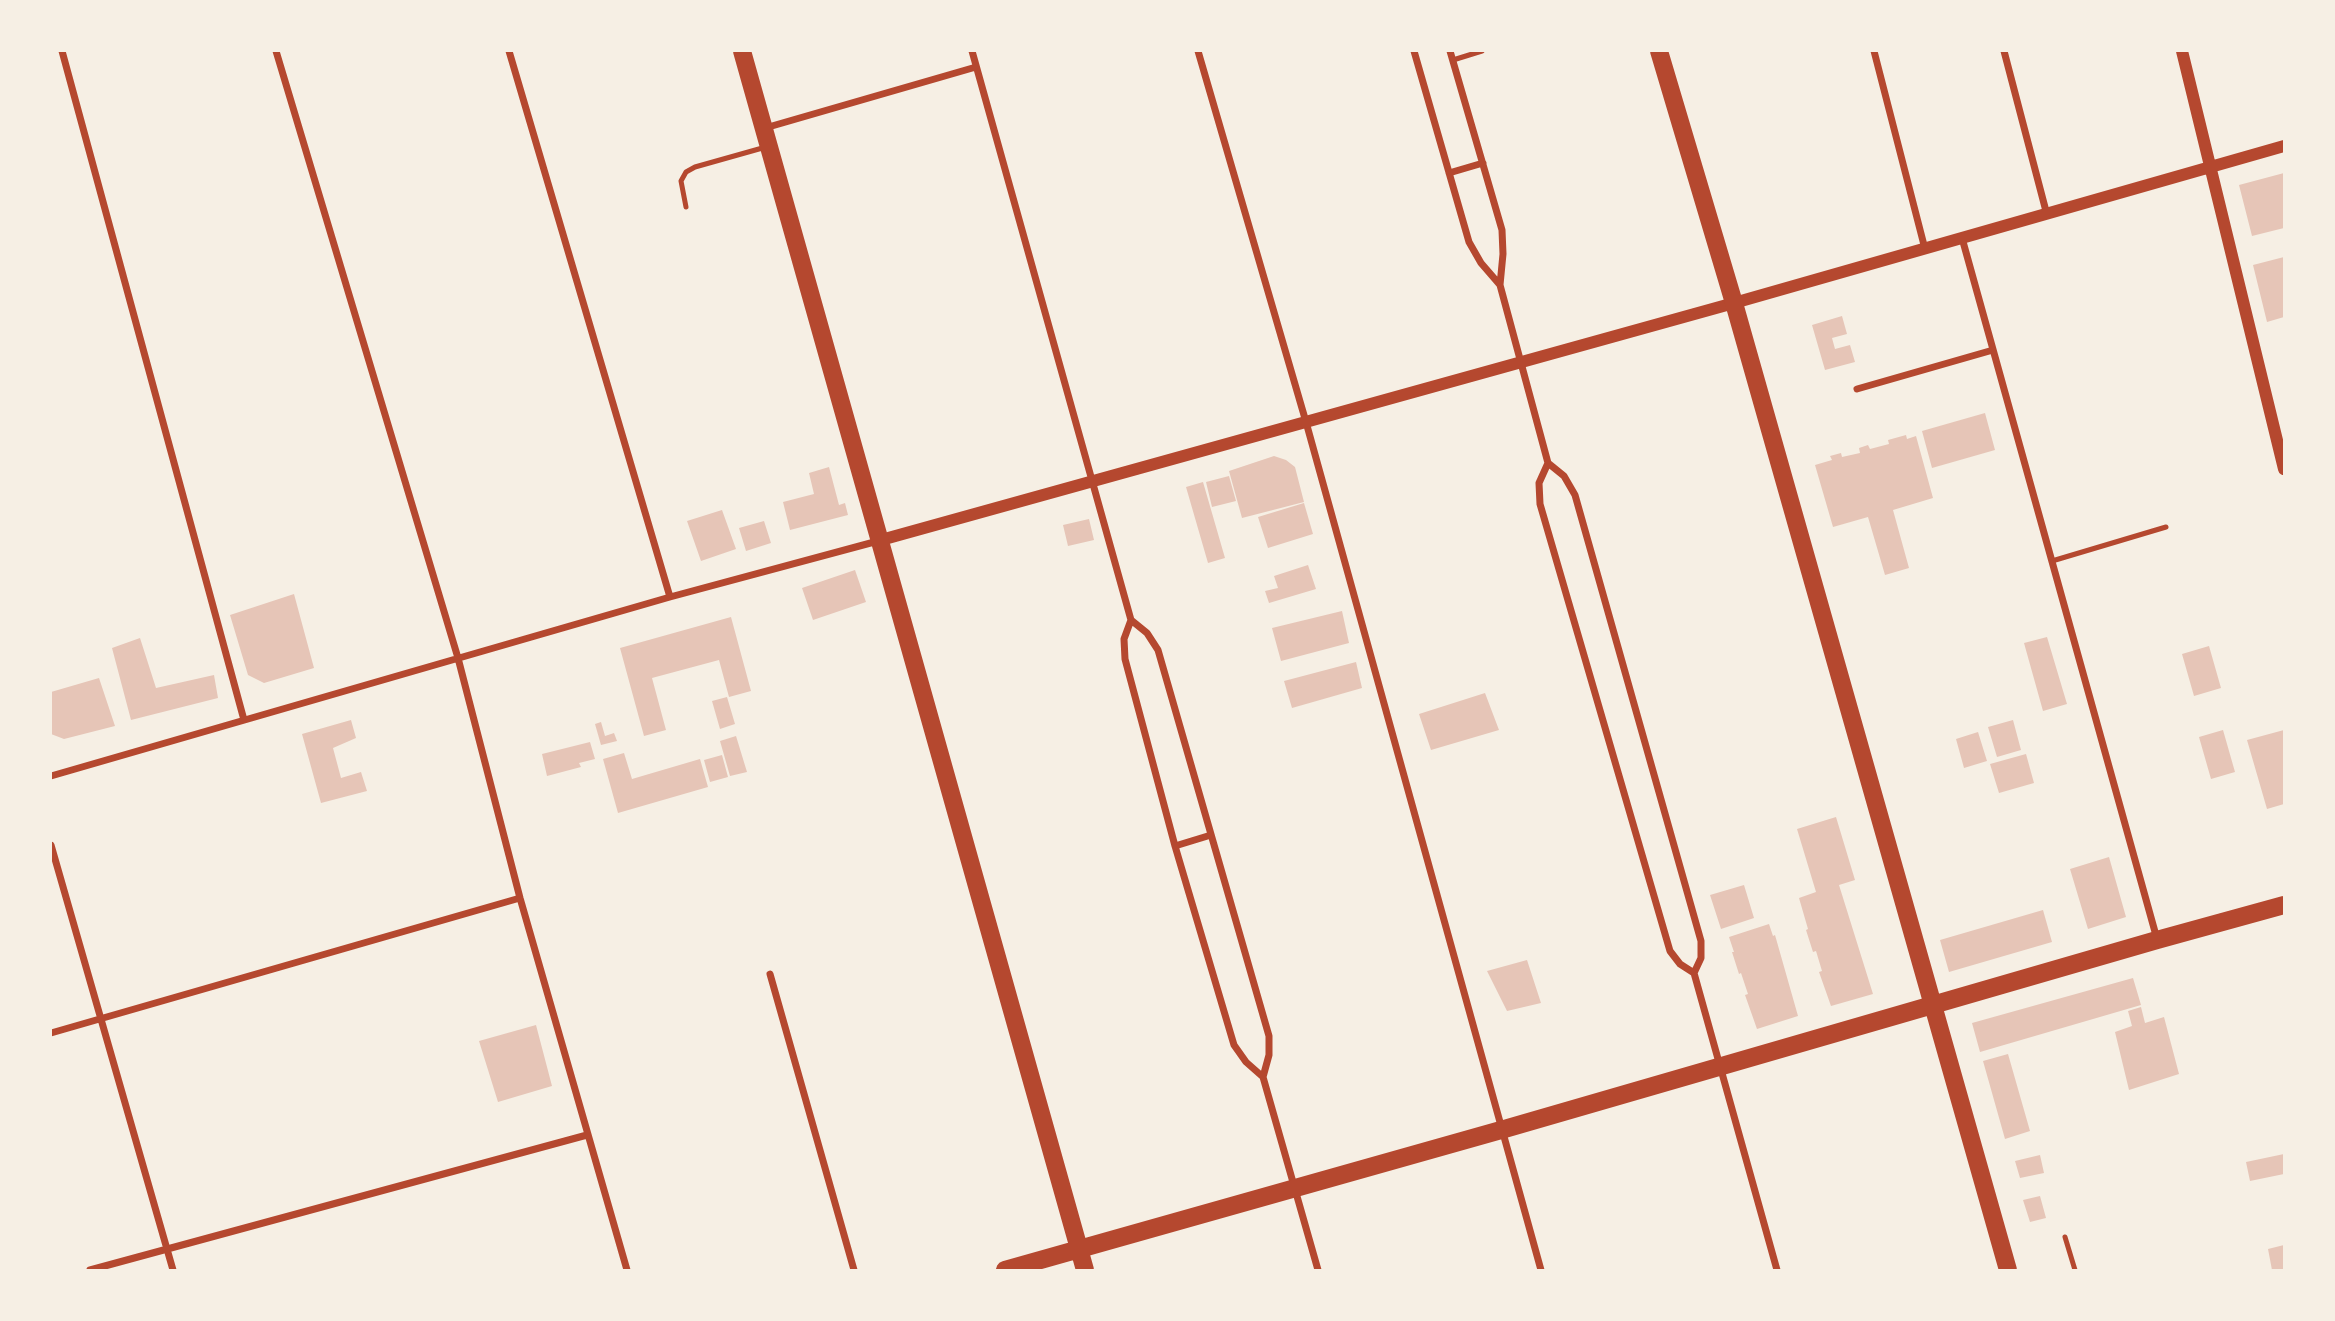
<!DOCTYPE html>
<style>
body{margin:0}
#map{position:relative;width:2335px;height:1321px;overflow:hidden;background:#f6efe4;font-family:"Sofia Sans Condensed",sans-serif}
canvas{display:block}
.frame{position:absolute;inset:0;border:52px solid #f6efe4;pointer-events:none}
</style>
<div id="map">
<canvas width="2335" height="1321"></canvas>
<div class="frame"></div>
</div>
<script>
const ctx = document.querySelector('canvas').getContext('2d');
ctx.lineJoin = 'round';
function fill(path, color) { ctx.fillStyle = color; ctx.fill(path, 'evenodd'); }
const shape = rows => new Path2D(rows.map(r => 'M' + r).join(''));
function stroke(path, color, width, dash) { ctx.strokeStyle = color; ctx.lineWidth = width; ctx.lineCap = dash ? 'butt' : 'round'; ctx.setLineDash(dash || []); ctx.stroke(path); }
fill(shape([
 [2284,173,2284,228,2252,236,2239,185],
 [2284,257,2284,317,2267,322,2253,265],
 [1842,316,1847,334,1832,338,1835,349,1850,345,1855,362,1825,370,1812,325],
 [1985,413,1995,450,1932,468,1922,431],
 [1906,435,1907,439,1916,436,1933,498,1893,510,1909,568,1885,575,1868,517,1833,527,1815,465,1832,460,1830,456,1841,453,1842,457,1860,453,1859,448,1868,445,1870,449,1889,444,1888,440],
 [1274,456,1286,460,1295,467,1304,502,1242,518,1229,471],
 [829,467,839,505,845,503,848,515,790,530,783,502,814,494,809,473],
 [1229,476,1236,501,1212,507,1206,482],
 [1203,482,1225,558,1208,563,1186,487],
 [1304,503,1313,534,1268,548,1258,517],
 [722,510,736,549,701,561,687,521],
 [1089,519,1094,540,1068,546,1063,525],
 [764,521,771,543,746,551,739,528],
 [1308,565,1316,589,1269,603,1265,591,1278,588,1274,576],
 [855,570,866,602,813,620,802,588],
 [294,594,314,668,264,683,248,675,230,615],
 [1342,611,1349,643,1281,661,1272,628],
 [731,617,751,691,729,697,719,660,652,678,666,730,644,736,620,648],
 [2047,637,2067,704,2043,711,2024,643],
 [140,638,156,688,214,675,218,698,131,720,112,648],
 [2209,646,2221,688,2194,696,2182,654],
 [1356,662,1362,688,1292,708,1284,681],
 [99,678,115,726,64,739,51,734,51,692],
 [1485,693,1499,730,1431,750,1419,714],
 [727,697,735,724,720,729,712,701],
 [351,720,356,738,333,748,341,778,361,772,367,791,321,803,302,734],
 [2013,720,2021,750,1997,757,1988,727],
 [601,722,605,736,614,733,617,741,601,745,595,724],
 [2223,730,2235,772,2211,779,2199,737],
 [2284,730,2284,804,2267,809,2247,740],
 [1978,732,1987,761,1964,768,1956,739],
 [736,736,747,772,730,776,720,741],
 [590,742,595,759,579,763,581,767,547,776,542,754],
 [624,753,632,779,700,759,708,787,618,813,603,759],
 [2026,754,2034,783,1999,793,1990,764],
 [722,755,728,777,710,782,704,760],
 [1836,817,1855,880,1839,885,1873,994,1831,1006,1819,972,1822,971,1816,951,1813,952,1806,930,1808,929,1799,898,1816,892,1797,829],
 [2109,857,2126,917,2088,929,2070,869],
 [1744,885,1754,918,1721,929,1710,895],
 [2043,910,2052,942,1949,972,1940,940],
 [1769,924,1773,936,1775,935,1798,1016,1757,1029,1745,995,1748,994,1741,973,1739,974,1732,952,1734,952,1729,937],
 [1527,960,1541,1003,1507,1011,1487,971],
 [2133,978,2141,1005,1980,1052,1972,1023],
 [2141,1007,2145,1023,2164,1017,2179,1074,2129,1090,2115,1032,2132,1026,2128,1011],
 [536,1025,552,1086,498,1102,479,1041],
 [2008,1054,2030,1131,2005,1139,1983,1061],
 [2284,1154,2284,1174,2250,1181,2246,1162],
 [2040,1155,2044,1173,2020,1178,2015,1161],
 [2040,1196,2046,1218,2030,1222,2023,1200],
 [2284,1245,2284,1270,2272,1270,2268,1249]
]), '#e6c5b7');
stroke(shape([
 [1453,60,1482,51],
 [686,207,681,181,686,172,695,167,766,147],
 [2052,561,2166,527],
 [2065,1237,2075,1270]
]), '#b5482f', 5);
stroke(shape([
 [62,51,244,720],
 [276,51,458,658,520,898,627,1270],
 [509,51,670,597],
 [972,51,1131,620,1124,639,1125,659,1175,846,1234,1045,1246,1062,1263,1077],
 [1198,51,1306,422,1541,1270],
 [1414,51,1469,242,1481,263,1500,285],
 [1450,51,1502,230,1503,254,1500,285,1548,463,1564,476,1575,495,1701,941,1701,958,1694,973],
 [1874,51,1925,249],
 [2004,51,2047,215],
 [765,128,976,67],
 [1449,173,1483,163],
 [1962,238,2157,939],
 [1857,389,1993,350],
 [1548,463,1539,483,1540,504,1670,951,1680,964,1694,973,1777,1270],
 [1131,620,1147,633,1158,650,1269,1036,1269,1055,1263,1077,1318,1270],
 [51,776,670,597,878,541],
 [51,845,173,1270],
 [1175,846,1211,835],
 [770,974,854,1270],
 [51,1033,520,898],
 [90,1270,587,1135]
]), '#b5482f', 7);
stroke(shape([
 [2182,51,2284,469],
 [881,540,1734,303,2284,146]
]), '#b5482f', 12);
stroke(shape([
 [742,51,1085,1270],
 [1659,51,1734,303,2008,1270],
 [1005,1270,1501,1130,2157,940,2284,905]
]), '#b5482f', 18);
</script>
